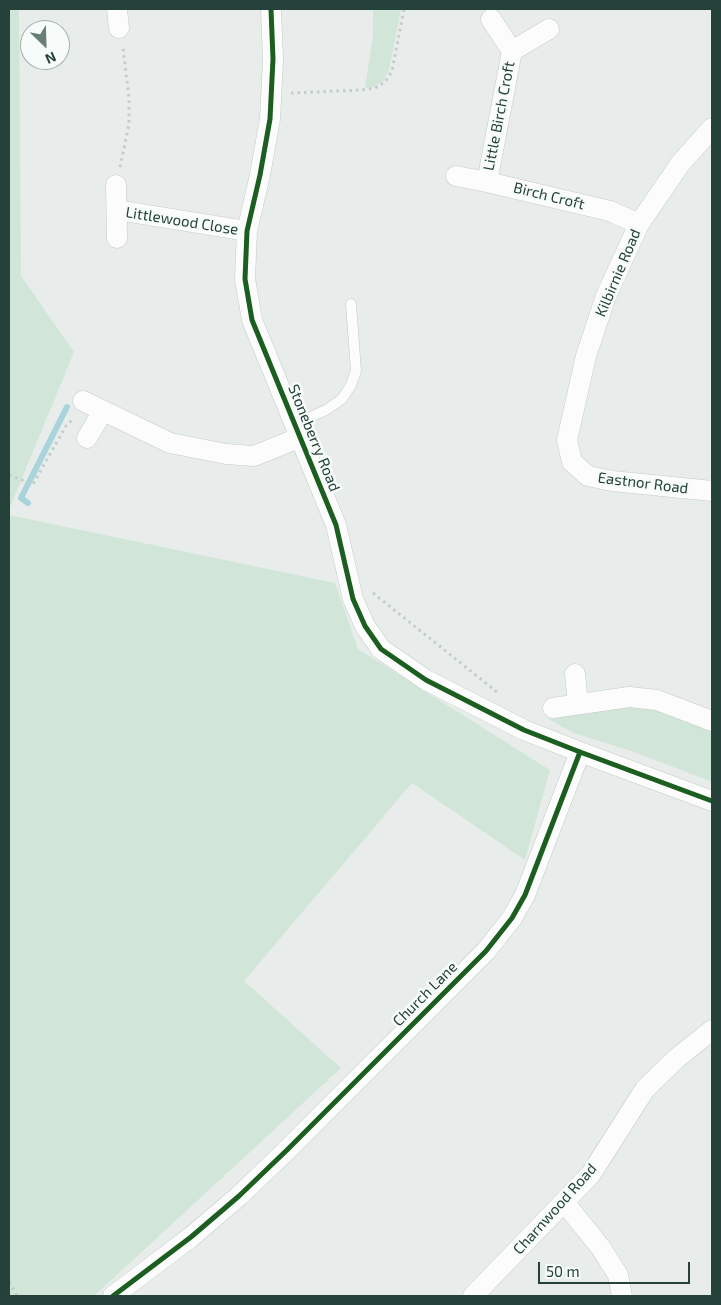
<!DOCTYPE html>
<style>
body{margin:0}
#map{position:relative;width:721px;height:1305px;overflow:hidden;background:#e8edeb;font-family:"Exo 2",sans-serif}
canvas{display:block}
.frame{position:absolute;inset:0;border:10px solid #24423a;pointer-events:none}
.north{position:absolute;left:20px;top:20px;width:50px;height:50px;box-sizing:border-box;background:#f7fbf9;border:1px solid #a3b1ad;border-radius:50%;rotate:156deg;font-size:14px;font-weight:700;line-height:20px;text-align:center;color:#24423a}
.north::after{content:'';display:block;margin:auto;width:18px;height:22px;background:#697e78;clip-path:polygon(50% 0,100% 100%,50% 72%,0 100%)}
.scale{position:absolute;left:538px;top:1262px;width:152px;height:22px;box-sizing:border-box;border:2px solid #24423a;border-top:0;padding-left:6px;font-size:15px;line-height:18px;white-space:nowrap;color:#24423a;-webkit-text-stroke:4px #f7fbf9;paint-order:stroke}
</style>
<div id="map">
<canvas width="721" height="1305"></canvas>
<div class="frame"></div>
<div class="north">N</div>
<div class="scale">50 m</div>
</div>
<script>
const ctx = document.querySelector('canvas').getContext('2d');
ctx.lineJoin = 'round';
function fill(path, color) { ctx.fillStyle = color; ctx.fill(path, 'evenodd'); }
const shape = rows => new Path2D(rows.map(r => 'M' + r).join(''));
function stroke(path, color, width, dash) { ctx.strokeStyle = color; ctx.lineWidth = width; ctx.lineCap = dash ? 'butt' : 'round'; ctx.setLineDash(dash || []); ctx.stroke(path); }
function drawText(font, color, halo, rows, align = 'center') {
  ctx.font = font + ' "Exo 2",sans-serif'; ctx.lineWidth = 5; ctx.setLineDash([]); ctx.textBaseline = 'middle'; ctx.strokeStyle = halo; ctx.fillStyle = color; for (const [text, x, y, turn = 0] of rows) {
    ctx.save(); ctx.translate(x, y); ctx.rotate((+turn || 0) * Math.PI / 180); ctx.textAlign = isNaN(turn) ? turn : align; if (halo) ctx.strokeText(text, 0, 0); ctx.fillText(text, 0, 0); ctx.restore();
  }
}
fill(shape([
 [9,9,19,9,21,276,74,352,9,510],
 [373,9,401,9,389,70,383,81,373,87,365,88,373,36],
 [9,515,335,583,358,649,550,770,525,860,412,783,244,981,341,1068,94,1296,9,1296],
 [642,705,712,727,712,782,637,753,574,733,548,719,576,713]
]), '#d1e6d8');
stroke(shape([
 [28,503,21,498,67,407]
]), '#a9d4db', 6);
const lane = shape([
 [295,424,326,410,342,399,351,385,356,371,351,304]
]);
const street = shape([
 [117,9,119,28],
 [271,9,273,59,270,119,260,175,247,231,245,279,252,320,336,525,353,599,365,626,381,649,426,680,524,730,580,752,712,801],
 [491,19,512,51],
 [712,128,680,164,639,224,606,296,586,356,567,440,572,462,588,476,612,481,712,491],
 [456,176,487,182,610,211,639,224],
 [487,182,512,51,549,29],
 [116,185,117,238],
 [117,210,247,231],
 [83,401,170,443,226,454,254,456,301,437],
 [87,438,103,411],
 [575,674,578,704],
 [553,708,629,697,657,700,712,721],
 [564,1202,601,1248,618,1275,622,1296],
 [113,1296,191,1237,239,1196,287,1150,486,951,512,918,525,895,580,752],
 [473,1296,591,1174,645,1089,677,1058,712,1030]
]);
stroke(lane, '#c5cac8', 11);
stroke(street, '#c5cac8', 21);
stroke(shape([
 [291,93,361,90,375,88,385,82,392,71,404,9],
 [120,167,129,124,129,98,123,48],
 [9,475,33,484,66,426,72,420],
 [373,593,497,692],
 [9,1282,17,1296]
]), '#c3ccca', 3, [2.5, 4]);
stroke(lane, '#fcfcfc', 10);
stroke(street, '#fcfcfc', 20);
stroke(shape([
 [271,9,273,59,270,119,260,175,247,231,245,279,252,320,336,525,353,599,365,626,381,649,426,680,524,730,580,752,712,801],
 [113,1296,191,1237,239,1196,287,1150,486,951,512,918,525,895,580,752]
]), '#1b5e20', 5);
drawText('15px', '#24423a', '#f7fbf9', [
 ["Little Birch Croft",499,116,-79],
 ["Birch Croft",549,196,14],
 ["Littlewood Close",182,221,9],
 ["Kilbirnie Road",618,273,-67],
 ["Stoneberry Road",314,438,68],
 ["Eastnor Road",643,483,7],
 ["Church Lane",425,994,-45],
 ["Charnwood Road",555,1209,-48]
]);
</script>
